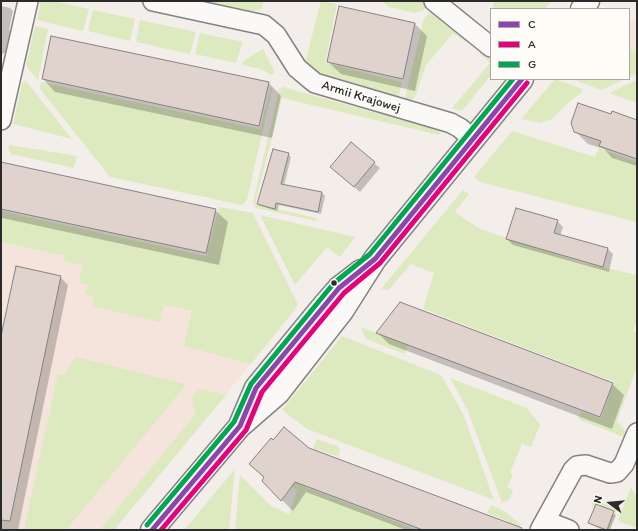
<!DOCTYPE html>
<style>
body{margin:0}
#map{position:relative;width:638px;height:531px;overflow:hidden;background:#f4eeea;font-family:Itim,sans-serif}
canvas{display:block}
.frame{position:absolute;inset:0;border:2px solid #2b2b2b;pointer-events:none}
.legend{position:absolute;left:490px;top:8px;width:140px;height:72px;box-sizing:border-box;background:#fdfcf7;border:1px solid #a9a8a5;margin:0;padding:5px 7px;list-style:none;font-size:12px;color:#2b2b2b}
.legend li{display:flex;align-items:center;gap:8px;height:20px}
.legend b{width:20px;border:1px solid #a9a8a5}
.north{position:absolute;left:590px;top:483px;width:40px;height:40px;-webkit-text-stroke:3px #fdfcf7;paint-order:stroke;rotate:286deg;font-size:11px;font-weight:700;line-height:16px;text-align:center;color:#2b2b2b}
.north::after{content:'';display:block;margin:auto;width:14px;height:18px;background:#2b2b2b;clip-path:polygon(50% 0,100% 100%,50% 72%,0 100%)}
</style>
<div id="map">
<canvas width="638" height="531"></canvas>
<div class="frame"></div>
<ul class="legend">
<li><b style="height:5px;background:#8e44ad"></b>C</li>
<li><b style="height:5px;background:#e5007d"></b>A</li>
<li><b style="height:5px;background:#00a651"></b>G</li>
</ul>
<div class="north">N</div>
</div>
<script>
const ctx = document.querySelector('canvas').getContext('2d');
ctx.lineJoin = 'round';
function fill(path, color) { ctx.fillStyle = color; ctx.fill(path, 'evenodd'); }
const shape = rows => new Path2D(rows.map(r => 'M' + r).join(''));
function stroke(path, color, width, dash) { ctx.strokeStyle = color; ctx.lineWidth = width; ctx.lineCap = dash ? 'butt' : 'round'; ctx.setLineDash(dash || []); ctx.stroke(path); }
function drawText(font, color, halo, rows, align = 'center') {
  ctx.font = font + ' Itim,sans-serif'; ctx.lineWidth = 4; ctx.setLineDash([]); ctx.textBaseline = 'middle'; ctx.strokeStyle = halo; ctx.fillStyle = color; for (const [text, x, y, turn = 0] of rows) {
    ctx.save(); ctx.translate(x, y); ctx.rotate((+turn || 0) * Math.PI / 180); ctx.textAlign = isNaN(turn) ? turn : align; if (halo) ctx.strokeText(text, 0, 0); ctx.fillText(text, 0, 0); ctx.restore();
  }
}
fill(shape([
 [637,17,637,52,629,49,629,23],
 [1,242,296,309,114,530,1,530]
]), '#f4e4db');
fill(shape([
 [41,1,54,1,89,9,83,31,37,20],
 [190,1,264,1,262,9,244,13],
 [321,1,337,4,325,63,402,82,398,101,325,77,305,63],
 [424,1,429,5,422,11,414,13,389,7,383,2],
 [494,1,552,1,545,9,492,9],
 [434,9,469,40,465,42,453,33,426,65,415,97,412,100,405,98,424,18],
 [93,10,135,19,130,41,88,31],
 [140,20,196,32,190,54,136,42],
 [35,26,48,29,38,80,26,66],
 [200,33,243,42,236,63,195,54],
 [263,49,275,73,272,75,260,69,243,65,243,61],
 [629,49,637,52,637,74,629,77],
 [479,50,482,52,485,50,491,56,491,75,462,111,452,108,490,63,480,54],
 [555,79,583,89,581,93,571,100,552,119,540,123,521,119],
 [572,79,625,79,601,90],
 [637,80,637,103,609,93],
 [26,81,72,139,13,124,22,83],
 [41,82,260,129,271,86,272,90,247,200,242,205,110,177,40,89],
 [283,87,438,130,441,133,439,135,282,98,255,204,317,218,316,221,256,208,253,203,279,89],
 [512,131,595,157,599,148,637,162,637,222,480,182,474,177],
 [10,145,77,156,74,168,11,154,8,148],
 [463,190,469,194,455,212,480,229,579,262,637,275,637,320,633,331,637,333,637,367,617,421,628,434,626,438,578,419,581,411,601,419,614,382,423,309,434,273,411,264,389,290,381,289],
 [219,207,253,213,298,305,251,364,184,346,192,311,164,305,160,322,92,306,94,296,85,294,88,285,79,282,83,265,64,261,65,256,1,242,1,211,206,256],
 [260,215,355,237,340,257,327,247,295,285],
 [361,327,408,345,405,354,366,339],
 [342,336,441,375,464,416,494,500,307,429,282,410],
 [76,357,184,384,185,386,66,530,24,530,58,374,64,375],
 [450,378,527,408,540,425,531,447,522,444,510,473,513,475,507,487,513,490,510,499,502,503,468,411],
 [199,389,226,395,114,530,100,530,196,414,192,398],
 [317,439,339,447,340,451,338,457,319,450,305,487,417,530,235,530,240,475,271,506,289,514,297,491,291,486,305,470],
 [235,469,229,530,184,530],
 [631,487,637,498,637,528,618,521],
 [592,499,617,509,609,530,607,530,614,511,596,504,595,506,591,505],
 [491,505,503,510,521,524,519,530,504,530,507,521,487,513]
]), '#dde9bf');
fill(shape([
 [1,6,10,8,13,11,9,30,13,33,8,54,3,53,1,59],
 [415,24,427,36,415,91,341,74,328,62],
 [43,79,269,83,281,96,272,138,55,92],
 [611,116,637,121,637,166,612,158,604,149,588,144,575,131],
 [288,154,291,157,284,186,322,193,325,196,321,214,279,205,277,211,261,206,258,204],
 [374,163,380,168,360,192,331,167],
 [1,164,215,210,228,222,219,265,2,218],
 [557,221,563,227,560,236,607,248,613,254,609,272,513,245,507,239],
 [60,277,68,285,18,530,1,530,1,342],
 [377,332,612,384,624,395,612,429,389,344],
 [309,448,511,530,406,530,306,492,293,511,263,481,264,478,250,464],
 [596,506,616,515,610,530,602,530,589,523]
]), '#0003');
const building = shape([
 [339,6,415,23,403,79,327,62,339,6],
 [51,36,269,82,259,126,42,79,51,36],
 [578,103,611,114,612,111,637,120,637,159,599,146,601,141,574,132,571,123,578,103],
 [351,142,375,162,354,187,330,167,351,142],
 [273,149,289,153,281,184,322,192,318,212,276,203,275,209,257,204,273,149],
 [1,162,216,209,206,253,1,209,1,162],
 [516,208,558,220,554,233,608,248,603,267,506,239,516,208],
 [16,266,61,276,10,521,1,520,1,336,16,266],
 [400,302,613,383,600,417,376,333,400,302],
 [284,427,309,448,522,528,521,530,423,530,295,482,281,501,262,481,264,477,249,464,271,438,273,440,284,427],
 [596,504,614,511,607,530,588,523,596,504]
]);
fill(building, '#e0d3cd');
stroke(building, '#858381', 1);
const minor = shape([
 [153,1,264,25,276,35,297,68,315,83,451,123,460,128,473,139],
 [434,1,491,47],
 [1,120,28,1],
 [546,521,569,530],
 [540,530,573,470,577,466,586,465,610,473,617,472,624,464,637,433]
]);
const tertiary = shape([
 [582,9,588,1],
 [241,423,256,388,325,304,339,288,361,271],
 [152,530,240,426,278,393,342,311,375,259,522,79]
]);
stroke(minor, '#858381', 22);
stroke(tertiary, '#858381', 25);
stroke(minor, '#faf9f7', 19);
stroke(tertiary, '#faf9f7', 22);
stroke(shape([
 [152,530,240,426,256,388,339,288,375,259,522,79]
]), '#8e44ad', 5);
stroke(shape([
 [161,530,246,430,262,392,344,293,380,263,527,83]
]), '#e5007d', 5);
stroke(shape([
 [147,525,234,422,251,384,334,283,370,254,513,79]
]), '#00a651', 5);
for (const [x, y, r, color] of [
 [334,283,3.5,"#2b2b2b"]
]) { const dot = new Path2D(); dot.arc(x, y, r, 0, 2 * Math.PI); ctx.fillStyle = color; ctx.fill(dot); stroke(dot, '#fdfcf7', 1.5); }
drawText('13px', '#2b2b2b', '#fdfcf7', [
 ["Armii Krajowej",361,97,17]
]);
</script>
